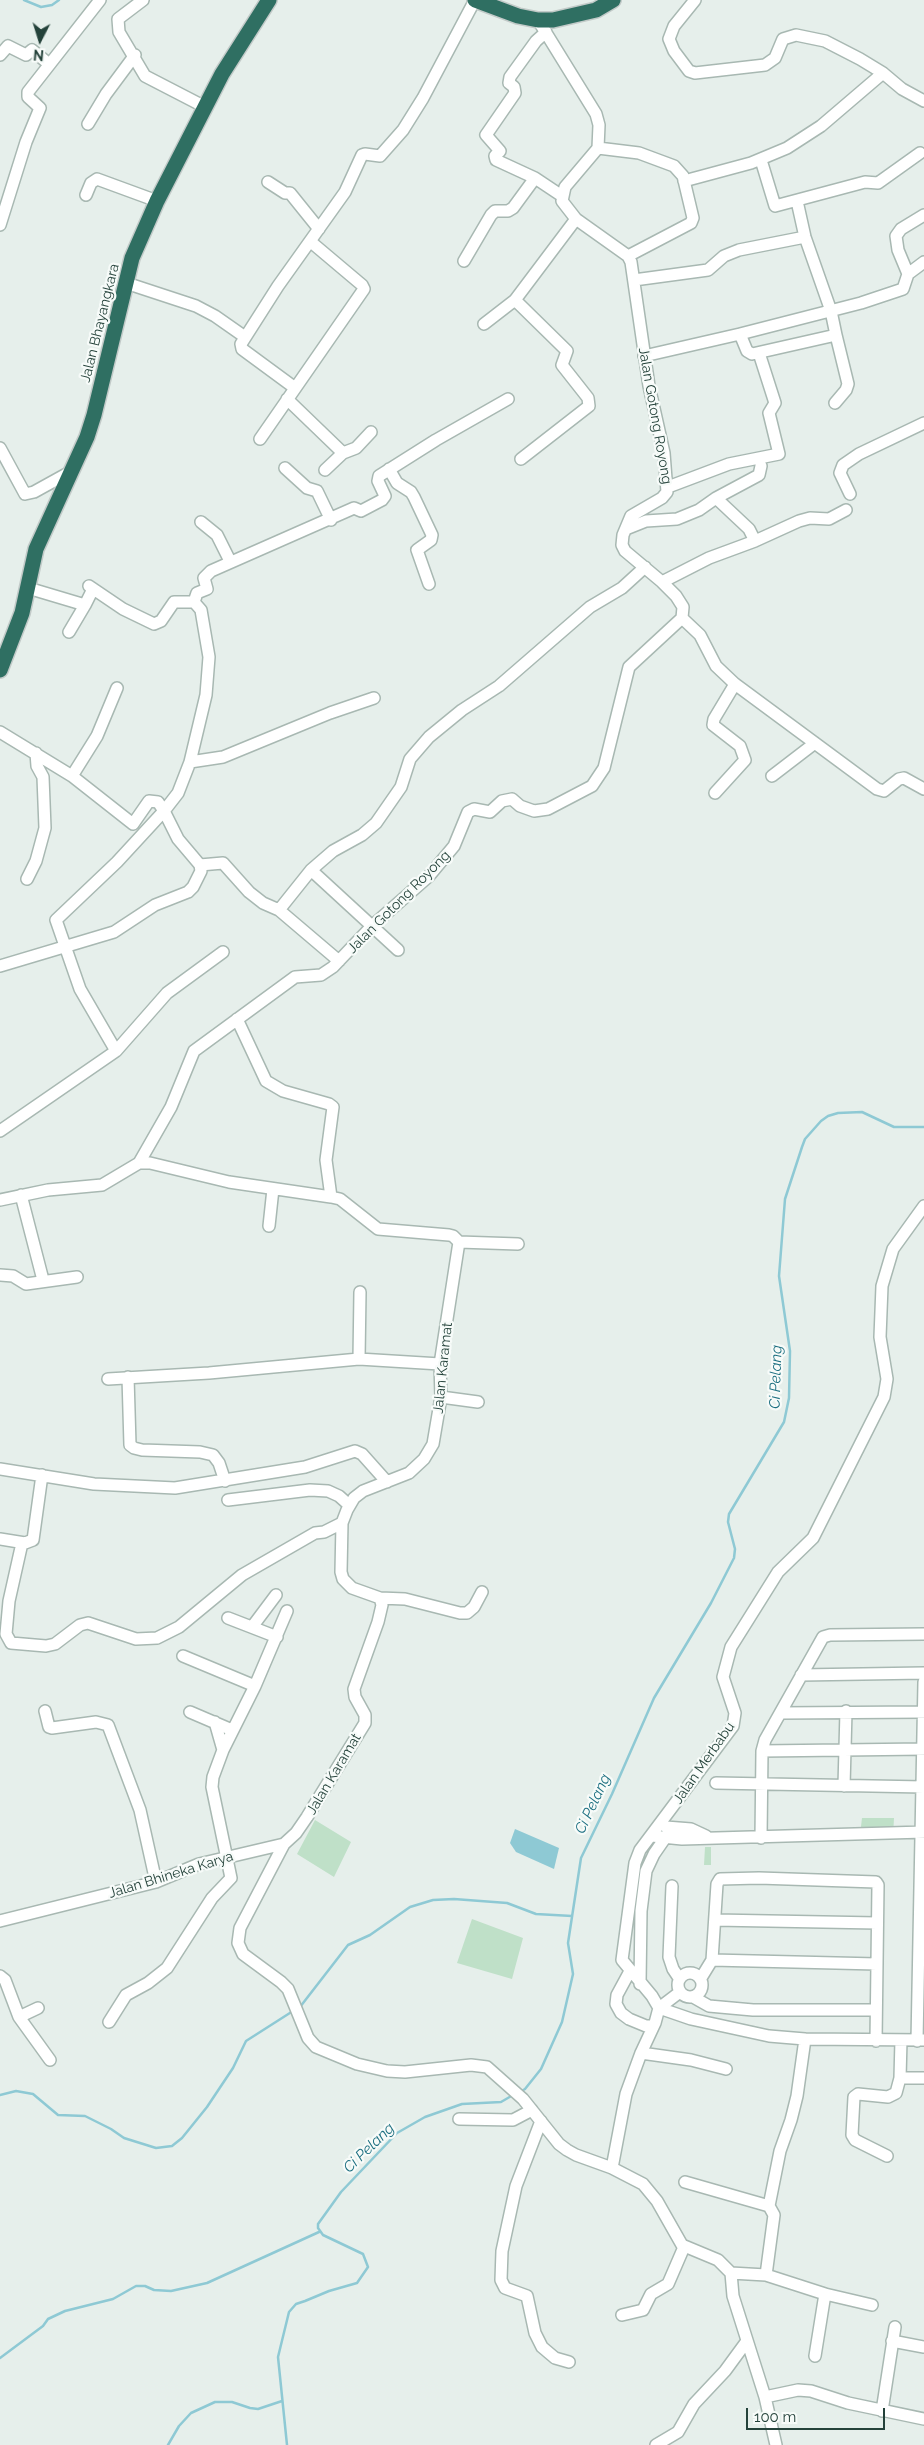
<!DOCTYPE html>
<style>
body{margin:0}
#map{position:relative;width:924px;height:2445px;overflow:hidden;background:#e6efeb;font-family:Raleway,sans-serif}
canvas{display:block}
.north{position:absolute;left:15px;top:15px;width:50px;height:50px;-webkit-text-stroke:4px #f7fbf9;paint-order:stroke;rotate:185deg;font-size:14px;font-weight:700;line-height:20px;text-align:center;color:#24423a}
.north::after{content:'';display:block;margin:auto;width:18px;height:22px;background:#24423a;clip-path:polygon(50% 0,100% 100%,50% 72%,0 100%)}
.scale{position:absolute;left:746px;top:2408px;width:139px;height:22px;box-sizing:border-box;border:2px solid #24423a;border-top:0;padding-left:6px;font-size:15px;line-height:18px;white-space:nowrap;color:#24423a;-webkit-text-stroke:4px #f7fbf9;paint-order:stroke}
</style>
<div id="map">
<canvas width="924" height="2445"></canvas>
<div class="north">N</div>
<div class="scale">100 m</div>
</div>
<script>
const ctx = document.querySelector('canvas').getContext('2d');
ctx.lineJoin = 'round';
function fill(path, color) { ctx.fillStyle = color; ctx.fill(path, 'evenodd'); }
const shape = rows => new Path2D(rows.map(r => 'M' + r).join(''));
function stroke(path, color, width, dash) { ctx.strokeStyle = color; ctx.lineWidth = width; ctx.lineCap = dash ? 'butt' : 'round'; ctx.setLineDash(dash || []); ctx.stroke(path); }
function drawText(font, color, halo, rows, align = 'center') {
  ctx.font = font + ' Raleway,sans-serif'; ctx.lineWidth = 4.5; ctx.setLineDash([]); ctx.textBaseline = 'middle'; ctx.strokeStyle = halo; ctx.fillStyle = color; for (const [text, x, y, turn = 0] of rows) {
    ctx.save(); ctx.translate(x, y); ctx.rotate((+turn || 0) * Math.PI / 180); ctx.textAlign = isNaN(turn) ? turn : align; if (halo) ctx.strokeText(text, 0, 0); ctx.fillText(text, 0, 0); ctx.restore();
  }
}
fill(shape([
 [862,1818,894,1818,893,1836,860,1835],
 [315,1820,351,1842,334,1877,297,1854],
 [705,1847,711,1847,711,1865,704,1865],
 [472,1919,523,1938,512,1979,457,1963]
]), '#bfe0c8');
fill(shape([
 [515,1829,559,1848,554,1869,516,1852,510,1843]
]), '#8ec9d4');
stroke(shape([
 [24,0,41,7,52,5,59,0],
 [300,2007,348,1945,370,1935,410,1907,433,1900,454,1899,507,1903,536,1914,572,1916],
 [520,2092,525,2089,541,2069,562,2022,573,1974,568,1943,581,1858,612,1794,654,1698,711,1603,734,1558,735,1549,728,1522,729,1514,784,1422,789,1398,790,1351,779,1276,785,1199,802,1147,805,1139,821,1121,828,1116,838,1113,862,1112,894,1127,924,1127],
 [0,2095,16,2091,33,2094,58,2115,85,2116,111,2129,124,2138,156,2148,172,2146,182,2138,207,2107,233,2068,246,2041,293,2011],
 [0,2358,43,2326,48,2319,65,2311,113,2299,136,2286,145,2286,154,2290,171,2291,207,2283,319,2232],
 [168,2445,179,2426,191,2413,215,2402,232,2402,250,2408,258,2409,282,2401],
 [287,2445,278,2357,289,2312,296,2304,305,2301,329,2291,357,2283,368,2267,363,2254,323,2235,318,2228,318,2224,341,2192,397,2133,425,2117,462,2104,501,2102,513,2095]
]), '#8ec9d4', 2.5);
const minor = shape([
 [143,0,118,19,119,32,145,76,205,107],
 [695,0,674,26,669,39,674,51,689,71,695,73,765,65,775,58,783,39,796,35,825,41,860,59,883,73,902,89,924,101],
 [0,55,8,46,26,55,32,50,49,64],
 [88,124,106,94,135,55],
 [598,148,639,153,674,166,683,176,693,218,691,223,628,256],
 [761,160,775,206,865,182,878,183,920,153],
 [535,178,496,160,495,156,500,151,486,135,515,93,514,87,509,83,510,77,536,41,546,32],
 [684,181,751,163,787,148,821,126,883,73],
 [268,182,285,193,290,193,319,229],
 [86,195,91,183,97,179,157,201],
 [0,225,26,142,40,108,28,97,28,92,100,0],
 [464,261,491,215,495,211,508,211,513,208,535,178,562,196],
 [908,274,924,262],
 [634,280,708,270,724,256,739,250,805,237],
 [126,283,196,306,215,316,245,337],
 [484,324,515,300],
 [740,334,861,303,903,289,908,274,898,250,896,236,901,229,924,215],
 [644,356,740,334,747,351,752,354,836,335,831,311,805,237,797,201],
 [295,388,242,349,241,344,278,286,345,192,362,155,365,154,380,156,403,130,423,98,475,0],
 [287,399,343,453,325,470],
 [835,403,846,390,848,384,836,335],
 [260,439,364,289,362,285,311,242],
 [0,448,25,494,34,492,72,471],
 [343,453,356,448,371,432],
 [521,459,589,406,588,398,562,365,567,351,515,300,576,219],
 [285,468,307,488,317,491,331,520],
 [389,469,397,483,411,492,414,497,432,535,431,540,417,550,429,584],
 [668,487,729,464,779,454,769,413,775,403,759,353],
 [850,494,840,473,843,465,859,454,924,423],
 [716,498,749,529,755,541],
 [201,522,217,535,230,561],
 [626,529,646,521,677,519,699,510,716,498,759,475,761,466],
 [662,582,709,558,755,541,799,521,810,518,829,519,846,510],
 [28,588,85,605,93,589],
 [194,602,197,593,207,589,204,578,211,571,354,508,361,511,382,500,385,496,378,481,379,476,436,440,508,399],
 [682,618,700,635,716,666,735,684,877,789,884,791,899,779,904,778,924,789],
 [69,632,85,605],
 [0,732,72,776,97,736,117,688],
 [190,762,223,757,330,713,374,698],
 [72,776,133,824,149,801,158,802,164,811,117,862,56,920,80,989,116,1051],
 [772,776,815,743],
 [715,793,745,760,740,746,713,725,714,719,735,684],
 [200,865,223,863,249,892,263,903,279,910,339,961],
 [311,870,398,950],
 [27,879,36,861,45,828,43,777,37,766,36,753],
 [279,910,311,870,333,851,362,835,376,823,401,787,410,759,429,737,462,710,499,686,590,607,622,588,645,567],
 [0,966,114,932,155,905,188,892,193,887,201,871,200,865,178,839,164,811,178,793,190,762,206,695,209,657,201,610,194,602,174,602,161,621,154,624,123,609,89,586],
 [237,1019,266,1081,283,1091,329,1104,333,1107,326,1160,331,1197],
 [0,1131,116,1051,167,993,223,952],
 [139,1163,171,1107,194,1051,295,977,321,975,333,967,372,926,429,876,454,846,468,812,474,809,490,812,502,801,512,799,520,806,534,811,548,809,592,786,604,768,629,667,682,618,683,607,676,596,662,582,625,551,622,545,623,535,631,516,662,498,667,492,664,453,649,386,631,262,628,256,576,219,562,201,565,187,598,148,599,125,596,114,538,20],
 [21,1195,43,1280],
 [0,1200,48,1190,102,1185,139,1163,150,1163,229,1182,331,1197,340,1199,378,1229,449,1235,453,1236,459,1242,440,1364,441,1397,433,1444,424,1459,409,1473,363,1491,354,1498,347,1510,342,1523,341,1572,343,1579,352,1588,380,1598,382,1605,378,1622,354,1689,355,1697,365,1715,365,1723,307,1817,296,1833,284,1844,240,1928,238,1943,243,1954,281,1982,288,1989,308,2038,316,2047,357,2064,387,2071,405,2072,471,2065,487,2067,523,2099,559,2144,567,2150,576,2155,612,2168,643,2184,657,2201,682,2245,718,2260,731,2273,733,2296,765,2397,776,2445],
 [269,1226,273,1189],
 [459,1242,518,1244],
 [0,1275,13,1276,26,1284,77,1277],
 [359,1359,360,1292],
 [128,1377,130,1445,134,1448,142,1450,200,1452,213,1455,219,1463,225,1481],
 [108,1379,209,1373,359,1359,440,1364],
 [441,1397,478,1402],
 [0,1469,94,1484,175,1488,305,1467,355,1451,362,1454,387,1482],
 [228,1500,310,1490,328,1491,339,1496,349,1505],
 [0,1539,25,1543,33,1540,42,1475],
 [22,1543,9,1601,6,1634,11,1643,46,1646,55,1644,80,1625,88,1623,136,1639,157,1638,179,1627,242,1575,315,1533,324,1532,342,1523],
 [380,1598,405,1599,460,1613,467,1613,474,1607,482,1592],
 [228,1618,277,1637],
 [252,1627,276,1595],
 [183,1656,255,1686],
 [801,1675,924,1673],
 [45,1711,49,1727,52,1728,96,1722,108,1725,140,1810,156,1882],
 [190,1712,232,1730],
 [781,1713,924,1712],
 [215,1722,223,1750],
 [762,1751,924,1749],
 [716,1783,924,1787],
 [844,1786,846,1711],
 [666,1827,691,1829,706,1836],
 [652,1836,682,1839,924,1832],
 [761,1838,762,1751,765,1740,823,1637,830,1635,924,1634],
 [672,1886,669,1957,673,1969,679,1978],
 [715,1920,877,1923],
 [0,1921,156,1882,199,1864,284,1844],
 [712,1960,877,1964],
 [630,1971,617,1995,616,2004,621,2013,629,2019,646,2026,653,2026],
 '678 1985a12 12 0 1 1 24 0a12 12 0 1 1-24 0Z',
 [0,1976,5,1980,19,2017,38,2008],
 [701,1978,712,1960,717,1884,720,1879,759,1878,876,1882,878,1885,876,2041],
 [640,1984,641,1911,646,1871,654,1854,672,1828],
 [693,1997,709,2006,753,2010,876,2010],
 [659,2008,691,2019,769,2036,805,2039,924,2040],
 [659,2008,680,1992],
 [19,2017,50,2060],
 [109,2022,126,1995,148,1983,167,1968,212,1898,231,1878,212,1787,213,1777,223,1750,255,1686,287,1611],
 [917,2041,924,1682],
 [641,2053,691,2060,726,2069],
 [900,2078,924,2078],
 [459,2119,513,2120,532,2110],
 [541,2121,516,2186,502,2251,501,2280,505,2288,527,2296,535,2333,542,2347,555,2358,569,2362],
 [887,2156,855,2140,852,2135,854,2097,858,2094,888,2097,896,2093,900,2078,901,2040],
 [612,2168,626,2094,641,2053,655,2023,659,2008,652,1996,622,1960,635,1863,640,1850,733,1726,735,1713,723,1677,731,1647,778,1572,813,1538,884,1397,887,1379,880,1337,882,1286,893,1249,924,1206],
 [685,2182,769,2206],
 [731,2273,766,2275,774,2215,769,2206,780,2151,791,2120,797,2096,805,2039],
 [766,2275,825,2294],
 [622,2315,643,2310,651,2294,668,2284,684,2247],
 [892,2341,924,2347],
 [815,2356,825,2294,872,2305],
 [765,2397,798,2390,811,2391,848,2403,924,2419],
 [882,2411,895,2327],
 [656,2445,678,2432,694,2404,725,2371,747,2341]
]);
const highway = shape([
 [475,0,518,16,538,20,553,20,596,10,613,0],
 [0,670,22,613,36,549,87,437,94,415,132,258,157,201,222,74,269,0]
]);
stroke(minor, '#a8b8b2', 14);
stroke(highway, '#c2cac8', 18);
stroke(minor, '#fff', 11);
stroke(highway, '#2f6f62', 15);
drawText('14px', '#24423a', '#f7fbf9', [
 ["Jalan Bhayangkara",100,323,-76],
 ["Jalan Gotong Royong",655,416,80],
 ["Jalan Gotong Royong",399,902,-45],
 ["Jalan Karamat",443,1368,-84],
 ["Jalan Merbabu",704,1763,-55],
 ["Jalan Karamat",334,1774,-59],
 ["Jalan Bhineka Karya",171,1875,-17]
]);
drawText('italic 15px', '#1c6f80', '#f7fbf9', [
 ["Ci Pelang",776,1377,-88],
 ["Ci Pelang",593,1804,-65],
 ["Ci Pelang",369,2148,-44]
]);
</script>
